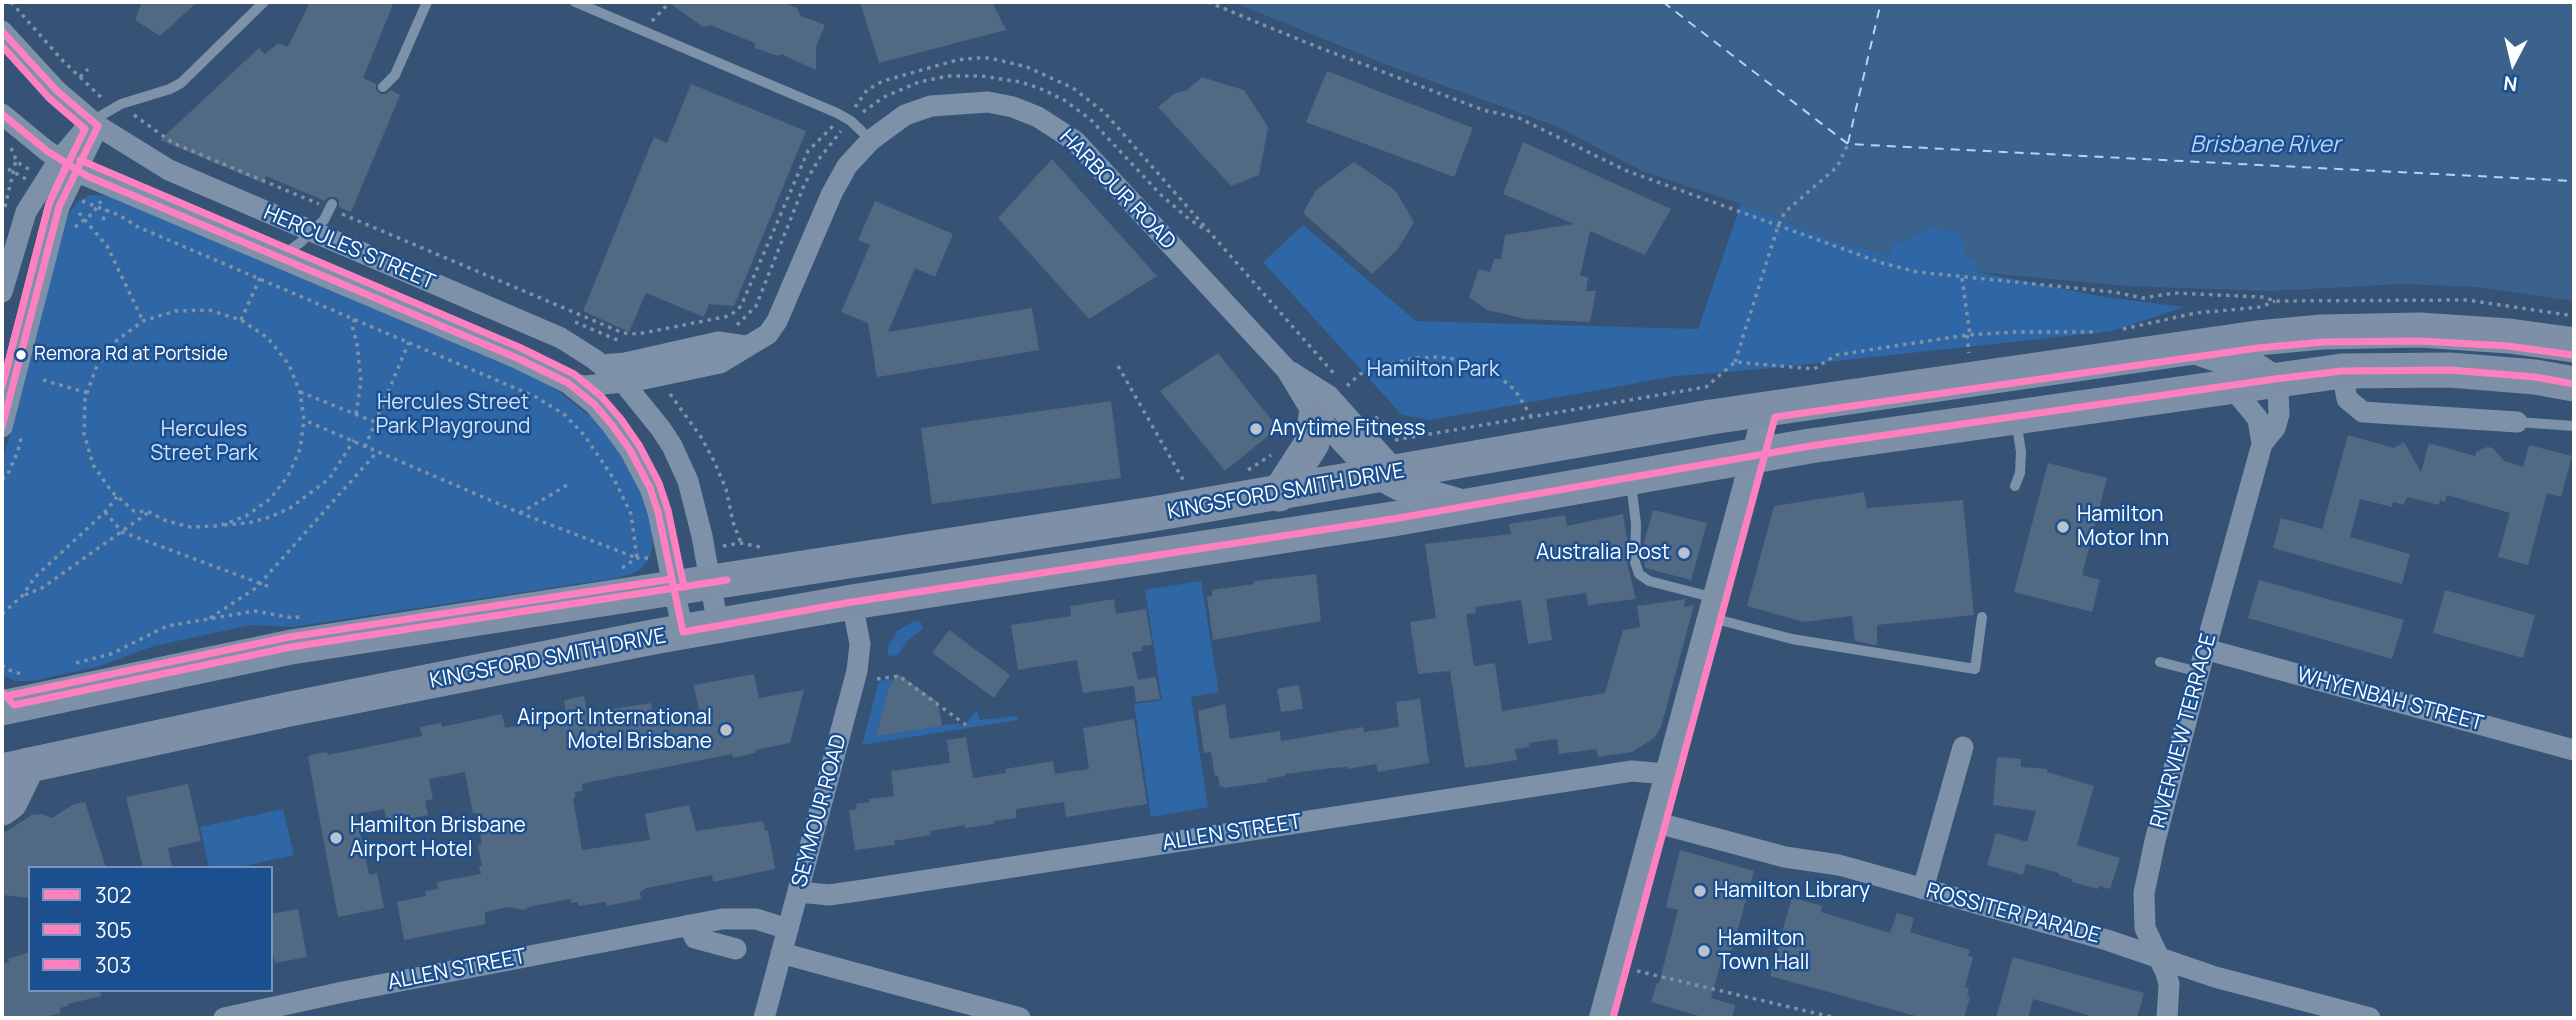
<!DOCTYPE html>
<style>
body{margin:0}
#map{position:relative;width:2576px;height:1020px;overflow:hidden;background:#365274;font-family:Manrope,sans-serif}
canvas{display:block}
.frame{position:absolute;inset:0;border:4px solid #fff;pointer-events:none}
.legend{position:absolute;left:28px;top:866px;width:245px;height:126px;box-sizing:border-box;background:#1b4f8f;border:2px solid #7695bc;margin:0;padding:9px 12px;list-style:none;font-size:21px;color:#fff}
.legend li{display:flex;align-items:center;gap:14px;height:35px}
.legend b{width:35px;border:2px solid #7695bc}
.north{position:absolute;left:2478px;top:28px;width:70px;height:70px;-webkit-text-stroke:5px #1b4f8f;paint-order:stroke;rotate:187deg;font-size:19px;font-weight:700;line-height:28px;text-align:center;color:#fff}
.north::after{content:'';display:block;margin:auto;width:24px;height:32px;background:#fff;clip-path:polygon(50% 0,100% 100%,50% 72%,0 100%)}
</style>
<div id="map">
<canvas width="2576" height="1020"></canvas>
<div class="frame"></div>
<ul class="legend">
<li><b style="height:9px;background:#ff80c0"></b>302</li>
<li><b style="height:9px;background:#ff80c0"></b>305</li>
<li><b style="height:9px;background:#ff80c0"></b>303</li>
</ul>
<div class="north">N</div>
</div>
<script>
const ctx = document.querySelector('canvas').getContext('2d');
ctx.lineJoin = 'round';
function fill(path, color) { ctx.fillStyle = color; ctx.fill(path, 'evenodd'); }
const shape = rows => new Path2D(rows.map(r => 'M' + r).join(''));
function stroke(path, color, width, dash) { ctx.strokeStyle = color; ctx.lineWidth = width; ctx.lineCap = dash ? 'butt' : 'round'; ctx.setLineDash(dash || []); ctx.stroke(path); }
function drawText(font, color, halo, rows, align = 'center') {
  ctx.font = font + ' Manrope,sans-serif'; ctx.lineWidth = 5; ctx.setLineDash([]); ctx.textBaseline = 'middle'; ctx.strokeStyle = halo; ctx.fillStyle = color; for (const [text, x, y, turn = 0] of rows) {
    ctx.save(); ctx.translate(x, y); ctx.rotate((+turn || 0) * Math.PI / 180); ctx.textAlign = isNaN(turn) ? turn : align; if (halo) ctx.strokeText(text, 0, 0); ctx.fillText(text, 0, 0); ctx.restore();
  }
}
fill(shape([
 [90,195,104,195,118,199,522,371,556,389,595,420,623,456,639,487,649,514,653,544,650,557,641,569,632,574,617,578,293,627,251,625,154,646,97,667,32,681,15,681,2,675,3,459,68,215,77,202],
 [1741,204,1836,241,1889,255,1894,241,1903,242,1932,227,1962,234,1966,258,1977,260,1977,272,2105,297,2184,307,2113,331,1773,368,1677,376,1430,420,1402,415,1263,262,1303,225,1416,321,1698,329],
 [1201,581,1219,692,1191,697,1208,807,1151,817,1134,704,1162,700,1145,590],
 [914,621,921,622,923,629,906,642,898,655,888,656,888,647,897,631],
 [895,679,889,686,876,736,958,723,964,727,977,710,980,720,1017,716,1018,720,862,745,879,681],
 [283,809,294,855,236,868,209,868,200,827]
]), '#2f66a5');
fill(shape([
 [1233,2,2574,2,2574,301,2477,287,2404,284,2269,291,2126,286,1977,272,1977,260,1966,258,1962,234,1932,227,1903,242,1894,241,1890,255,1836,241,1741,204,1642,171,1556,126,1390,66]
]), '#3b618d');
stroke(shape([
 [1663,2,1848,144,2574,181],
 [1848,143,1881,2]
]), '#b5d3f5', 2, [9, 7]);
fill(shape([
 [142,2,197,2,160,36,135,20],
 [310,2,394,2,363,78,376,84,376,90,380,94,386,94,391,90,400,95,351,212,339,207,339,200,335,197,328,197,325,201,266,176,263,183,160,140,259,48,265,54,278,43,288,47],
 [668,2,782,2,797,8,801,16,825,25,816,47,816,70,781,54,778,56,755,48,755,43,710,25,703,27],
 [860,2,992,2,1006,30,879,63],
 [1327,71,1473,128,1454,177,1306,122],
 [1202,77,1244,90,1268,127,1259,175,1231,186,1158,107,1174,94,1187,90],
 [691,84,806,131,734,306,709,304,704,317,646,293,629,332,583,311,654,137,667,143],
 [1523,142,1671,209,1645,255,1590,231,1580,276,1588,277,1586,291,1596,291,1590,322,1526,319,1487,310,1469,297,1479,269,1490,272,1494,259,1501,259,1505,235,1574,224,1503,194],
 [1052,159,1157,276,1089,319,998,218],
 [1354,162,1395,190,1414,222,1398,249,1372,274,1303,213,1316,190],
 [875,201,953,234,935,277,915,268,888,332,1032,308,1039,350,877,377,868,323,841,312,870,245,858,240],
 [1218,353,1278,428,1225,471,1160,391],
 [1111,401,1121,478,932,504,921,428],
 [2348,435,2394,448,2404,442,2421,472,2429,443,2475,456,2476,452,2487,447,2493,448,2504,461,2523,467,2529,445,2572,456,2561,497,2547,493,2528,565,2498,557,2510,513,2447,495,2445,502,2440,500,2439,505,2407,497,2404,505,2393,502,2392,507,2360,499,2350,537,2410,554,2402,584,2273,548,2281,518,2322,529],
 [2048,463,2107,478,2082,575,2100,580,2092,612,2014,592],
 [1864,492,1867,508,1963,500,1974,615,1877,625,1877,644,1875,645,1855,641,1852,616,1804,622,1747,606,1774,506],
 [1653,510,1707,523,1691,580,1645,568,1643,546],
 [1623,514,1628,545,1627,562,1636,599,1588,605,1586,593,1546,599,1552,640,1528,644,1521,600,1475,607,1476,613,1466,614,1474,666,1495,663,1502,711,1605,693,1623,630,1640,627,1637,606,1686,599,1684,607,1694,605,1661,727,1654,738,1632,752,1598,757,1596,749,1559,754,1557,739,1529,743,1530,747,1515,749,1517,760,1465,768,1450,671,1418,674,1410,622,1436,618,1425,544,1511,534,1509,524,1565,515,1567,526],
 [1316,574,1321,621,1213,640,1207,597,1212,596,1212,590,1254,584,1254,581],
 [2259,580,2404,620,2392,659,2248,618],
 [2445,590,2535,615,2523,658,2433,633],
 [1114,599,1116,614,1146,609,1152,645,1142,646,1142,651,1132,652,1138,680,1156,677,1160,699,1136,702,1134,686,1083,693,1077,660,1018,670,1011,625,1071,616,1070,606],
 [949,630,1010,675,994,698,932,653],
 [754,674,759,698,804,690,790,743,755,750,755,753,733,758,732,754,585,783,582,784,583,791,575,792,575,798,573,799,582,850,650,840,645,814,689,805,696,831,763,821,765,831,768,831,775,869,713,882,712,875,647,888,640,892,641,899,607,906,606,902,578,906,578,902,571,903,571,899,532,906,524,910,508,907,485,912,485,924,404,940,397,902,426,896,425,891,438,889,437,882,481,874,479,867,482,866,478,845,482,844,476,813,473,813,465,772,429,779,433,799,425,801,428,815,387,823,384,809,356,814,369,875,377,873,384,908,338,917,308,757,311,755,327,752,328,755,422,736,420,727,441,723,442,727,502,714,505,728,567,717,564,700,584,696,587,713,651,703,654,719,699,711,694,685],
 [898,674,938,702,942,726,876,736,889,686],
 [1299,685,1303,709,1281,712,1277,689],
 [1420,699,1429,763,1378,772,1376,764,1348,769,1347,767,1332,768,1285,774,1285,776,1267,779,1268,782,1224,788,1223,786,1220,787,1218,776,1215,776,1211,752,1204,753,1198,711,1225,704,1230,739,1280,731,1281,741,1363,727,1364,732,1399,727,1396,702],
 [1134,719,1147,804,1066,817,1064,802,1016,809,1016,818,994,821,994,824,965,828,965,825,930,831,931,835,894,841,895,845,855,850,849,810,857,809,856,804,870,802,869,799,894,796,891,771,950,763,947,740,966,737,973,778,1006,773,1005,769,1053,761,1055,774,1089,769,1083,728],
 [1997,757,2021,759,2021,767,2047,769,2047,772,2094,786,2077,845,2120,858,2110,889,2099,886,2098,889,2072,882,2072,879,2059,875,2059,873,2026,864,2023,875,1987,865,1996,833,2027,842,2036,811,1993,805],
 [188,784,201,841,168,848,172,868,143,868,126,797],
 [85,802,106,868,30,868,30,898,2,895,2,834,32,815,42,814,52,818,74,804],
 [1680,850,1754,871,1733,947,1728,960,1722,958,1711,998,1735,1005,1732,1018,1706,1018,1651,1002,1657,983,1659,983,1678,910,1666,907],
 [1792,897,1822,906,1821,912,1890,933,1897,913,1914,918,1910,932,1970,950,1968,956,1973,957,1965,987,1969,988,1967,996,1970,997,1964,1018,1923,1018,1770,976],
 [298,909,307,957,275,963,271,945,271,914],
 [30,952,30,990,100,990,101,996,68,1004,68,1006,60,1008,61,1013,41,1018,2,1018,2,965,9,962,8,959],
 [2013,957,2144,993,2137,1018,2087,1018,2088,1015,2033,999,2028,1018,1996,1018]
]), '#526984');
stroke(shape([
 [11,2,63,61,104,100],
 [1208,2,1305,42,1483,110,1519,118,1627,171,1882,263,1917,272,2114,292,2143,298,2174,293,2262,297,2275,301,2467,300,2574,316],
 [652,21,670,2],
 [80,77,88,69],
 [855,107,867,90,883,81,957,60,976,58,990,58,1027,67,1073,88,1105,113,1336,376],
 [863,112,884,97,919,82,948,76,982,76,1020,82,1039,88,1064,100,1090,119,1161,195,1189,219,1207,231],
 [134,115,173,143,319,204],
 [11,148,17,162,30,170],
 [8,169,26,179],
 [82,201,119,215,138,227,536,397,565,415,584,435,614,479,631,514,637,558,520,513,304,420],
 [5,207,16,160],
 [79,213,107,246,143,321],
 [342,214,623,333,638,334,729,316,736,311,741,306,808,151,833,126],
 [103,220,107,209],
 [75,227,93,213,101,201],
 [1962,278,1970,335],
 [209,310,241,320,268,338,289,365,300,392,304,420,300,449,288,476,270,499,246,516,219,526,190,527,164,520,149,512,134,511,112,492,93,465,84,433,85,399,96,368,116,341,143,321,175,311,209,310],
 [355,319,352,325,357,344,361,381,356,414],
 [241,320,260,278],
 [575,322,622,342],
 [737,325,756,306,805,183,819,159,841,131],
 [2123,329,2196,313,2261,307,2275,301],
 [1967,335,1969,353],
 [39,358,48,360],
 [1735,362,1778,226,1785,212,1837,167,1848,144],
 [1118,366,1185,483],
 [43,380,88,393],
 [1347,386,1360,374,1385,365,1415,358,1440,357,1473,362,1493,372,1515,390,1531,416],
 [300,392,375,422],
 [670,394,701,437,714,461,726,489,733,522,741,543],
 [1375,417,1408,435],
 [1395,440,1706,387,1735,362,1814,369,1836,355,1967,335,2018,332,2098,332],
 [365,447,409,342],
 [1248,470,1271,455],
 [2,479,7,476,18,451,22,434],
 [105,512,122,532,270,587],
 [520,513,569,484],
 [224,525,248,523,270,517,290,508,329,479,354,440],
 [723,546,741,543,760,547],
 [622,568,637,558,650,558],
 [25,595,42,588,149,512],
 [2,614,23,595,34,578,105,512,117,497],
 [210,618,256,588,377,452],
 [76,663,111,654,167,626,255,611,293,618,303,616],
 [2,665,6,669,24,675],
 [877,679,899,676,966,725],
 [1637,971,1836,1018]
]), '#7d92a8', 3.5, [3.5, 5]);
stroke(shape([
 [575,2,837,113,851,121,871,140],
 [383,87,395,75,427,2],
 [92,121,121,104,170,89,181,83,264,2],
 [281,257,301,242,324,220,332,204],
 [2517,422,2574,426],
 [1631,483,1636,524,1635,562,1639,574,1649,581,1715,598],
 [2015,486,2020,473,2021,452,2016,420],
 [1712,618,1792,639,1975,669,1982,617],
 [2160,662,2199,672]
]), '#7d92a8', 10);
stroke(shape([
 [2,31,57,91,98,126,169,170,561,338,594,359,623,382,661,429,672,446,688,481,702,536,718,626],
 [2,114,47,151,87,176,517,358,568,383,594,404,612,425,630,450,650,488,658,512,683,632],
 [2,292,26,212,59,160,90,123],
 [2189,352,2221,363,2253,361,2270,372,2278,388,2279,414,2275,428,2262,444],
 [602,365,625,363,718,342,746,346],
 [2342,371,2347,399,2363,412,2517,422],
 [1291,372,1329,396,1388,462,1404,471],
 [568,383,586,386,639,380,720,363,768,334,777,321,832,193,847,166,871,140,905,115,931,106,988,102,1013,107,1038,117,1075,141,1286,369,1309,407,1374,477,1398,490,1416,493,1436,492,1467,501],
 [2,427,59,207,98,126],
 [2205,649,2574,750],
 [1654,822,1785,857,1839,865,2107,940,2215,977,2370,1018],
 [1923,889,1963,747],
 [799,892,829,895,864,890,1632,771,1666,774],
 [689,925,695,938,736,949],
 [781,953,1020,1018],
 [224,1018,343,992,722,919,756,919,788,929],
 [764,1018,857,671,860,644,852,602],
 [2167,1018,2169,984,2166,973,2145,928,2144,893,2155,841,2199,672,2262,444,2258,419,2231,386]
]), '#7d92a8', 21);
stroke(shape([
 [1602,1018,1767,408]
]), '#7d92a8', 26);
stroke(shape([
 [1279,494,1312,443,1316,416],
 [2,708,291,647,1153,514,1711,417,2257,338,2322,332,2420,330,2509,336,2574,345],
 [2,771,290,709,653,637,852,602,1393,519,1810,446,2342,371,2450,370,2535,377,2574,384],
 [2,808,10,802,28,765]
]), '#7e90a7', 35);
stroke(shape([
 [2,31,57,91,98,126,59,207,2,427],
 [2,114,47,151,87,176,517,358,568,383,594,404,612,425,630,450,650,488,658,512,683,632,852,602,1393,519,1810,446,2275,379,2342,371,2450,370,2535,377,2574,384],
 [2,692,14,705,291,647,727,580]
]), '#ff80c0', 7);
stroke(shape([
 [2,46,49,98,85,129,49,203,2,386],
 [1613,1018,1775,417,2258,348,2323,342,2420,341,2508,346,2573,355]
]), '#ff80c0', 7);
stroke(shape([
 [80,160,521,348,574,374,601,396,621,419,639,445,659,483,668,510,684,587],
 [2,386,49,204,66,166],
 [2,697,289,637,672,579]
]), '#ff80c0', 7);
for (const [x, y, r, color] of [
 [21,355,6,"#fff"],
 [1256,429,7,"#b9c2ce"],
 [2063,527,7,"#b9c2ce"],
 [1684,553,7,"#b9c2ce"],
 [726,730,7,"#b9c2ce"],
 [336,838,7,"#b9c2ce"],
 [1700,891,7,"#b9c2ce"],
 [1704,951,7,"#b9c2ce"]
]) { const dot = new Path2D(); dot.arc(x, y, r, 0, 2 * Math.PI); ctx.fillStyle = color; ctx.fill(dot); stroke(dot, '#1b4f8f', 2.5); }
drawText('19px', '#fff', '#1b4f8f', [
 ["Remora Rd at Portside",34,355]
], 'left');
drawText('21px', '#fff', '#1b4f8f', [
 ["HARBOUR ROAD",1117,190,46],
 ["HERCULES STREET",349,248,23],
 ["KINGSFORD SMITH DRIVE",1286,492,-10],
 ["KINGSFORD SMITH DRIVE",548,659,-11],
 ["WHYENBAH STREET",2390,700,15],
 ["RIVERVIEW TERRACE",2184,731,-75],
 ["SEYMOUR ROAD",820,811,-75],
 ["ALLEN STREET",1232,833,-9],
 ["ROSSITER PARADE",2013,914,15],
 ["ALLEN STREET",457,970,-11]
]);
drawText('21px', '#cfe3fa', '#1b4f8f', [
 ["Hamilton Park",1433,370],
 ["Hercules Street",453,403],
 ["Park Playground",453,427],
 ["Hercules",204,430],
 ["Street Park",204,454]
]);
drawText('21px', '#fff', '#1b4f8f', [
 ["Anytime Fitness",1270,429],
 ["Hamilton",2077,515],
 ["Motor Inn",2077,539],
 ["Australia Post",1670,553,"right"],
 ["Airport International",712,718,"right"],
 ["Motel Brisbane",712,742,"right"],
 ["Hamilton Brisbane",350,826],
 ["Airport Hotel",350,850],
 ["Hamilton Library",1714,891],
 ["Hamilton",1718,939],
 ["Town Hall",1718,963]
], 'left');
drawText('italic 23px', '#b5d3f5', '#1b4f8f', [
 ["Brisbane River",2265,146]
]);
</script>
